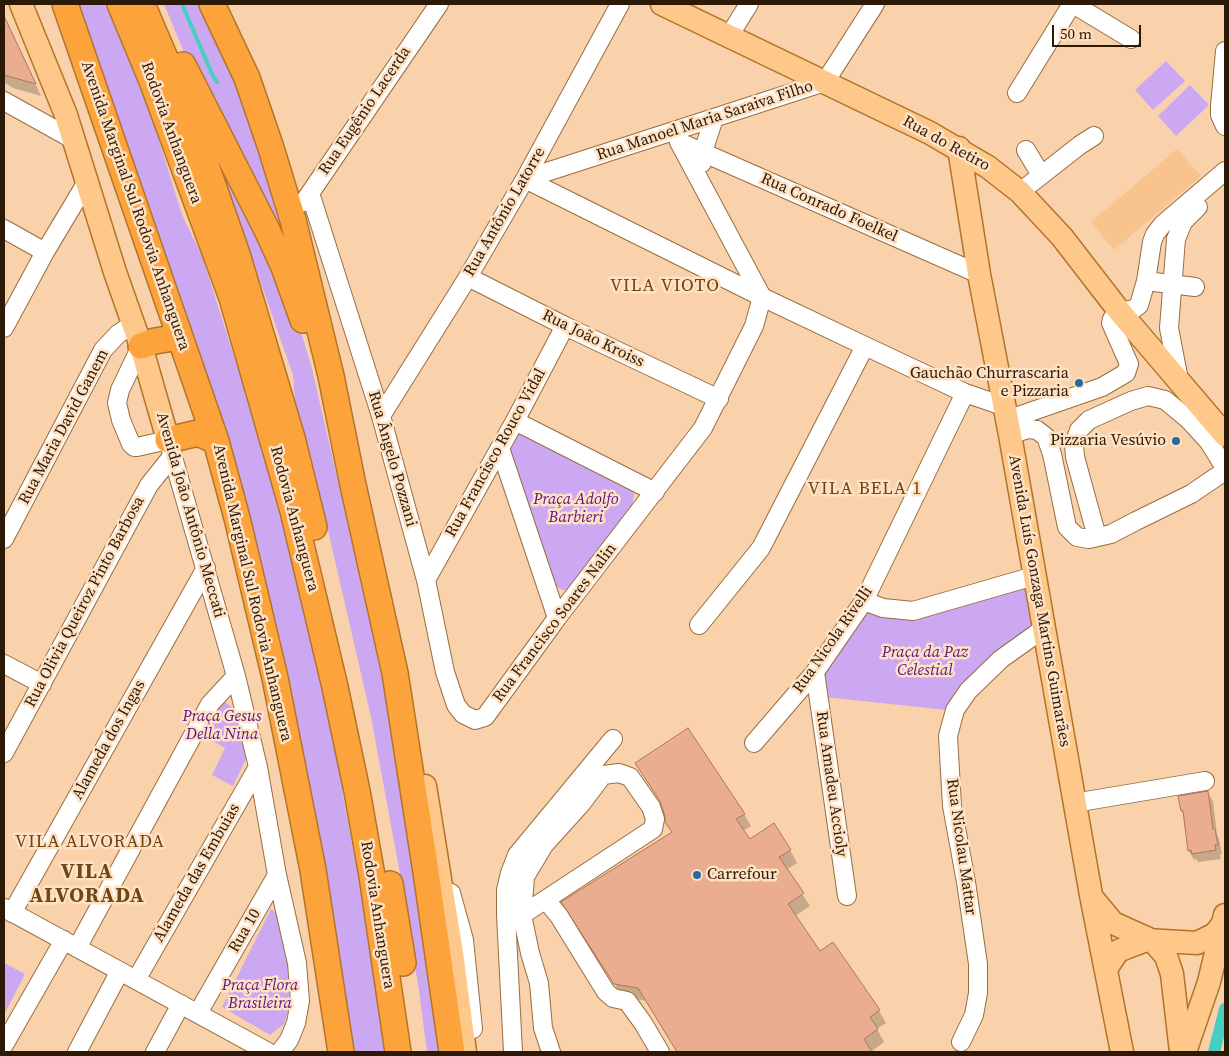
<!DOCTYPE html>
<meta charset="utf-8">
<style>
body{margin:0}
#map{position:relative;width:1229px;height:1056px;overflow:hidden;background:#f9d2ab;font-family:"Source Serif 4",serif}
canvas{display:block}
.frame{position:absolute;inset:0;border:5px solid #2c1a07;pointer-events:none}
.scale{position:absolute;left:1052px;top:25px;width:89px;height:22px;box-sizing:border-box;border:2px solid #2c1a07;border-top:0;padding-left:6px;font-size:15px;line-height:18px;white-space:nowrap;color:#2c1a07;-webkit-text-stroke:4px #ffe1c4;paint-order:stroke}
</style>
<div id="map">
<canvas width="1229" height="1056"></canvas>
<div class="frame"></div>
<div class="scale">50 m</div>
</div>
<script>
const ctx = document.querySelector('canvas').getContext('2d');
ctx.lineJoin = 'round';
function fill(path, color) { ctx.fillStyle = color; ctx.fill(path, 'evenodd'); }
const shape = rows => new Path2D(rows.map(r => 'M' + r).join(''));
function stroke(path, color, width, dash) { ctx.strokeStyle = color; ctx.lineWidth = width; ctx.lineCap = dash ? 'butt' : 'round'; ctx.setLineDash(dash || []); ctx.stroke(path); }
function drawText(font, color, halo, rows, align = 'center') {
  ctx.font = font + ' "Source Serif 4",serif'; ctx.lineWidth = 5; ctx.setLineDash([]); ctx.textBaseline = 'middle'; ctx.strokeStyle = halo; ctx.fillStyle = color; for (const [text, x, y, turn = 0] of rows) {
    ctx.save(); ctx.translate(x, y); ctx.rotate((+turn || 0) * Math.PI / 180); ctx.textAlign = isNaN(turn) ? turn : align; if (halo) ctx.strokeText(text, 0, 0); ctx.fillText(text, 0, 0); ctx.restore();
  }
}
fill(shape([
 [1177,149,1201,176,1114,250,1091,222]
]), '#f9c38d');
fill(shape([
 [75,4,105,4,115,24,152,118,182,215,202,256,258,431,298,582,334,735,344,801,391,1052,352,1052,301,751],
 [164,4,205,4,238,80,295,263,191,69],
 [1166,61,1185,81,1153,110,1135,90],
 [1190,85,1209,105,1176,136,1158,116],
 [209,135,300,328,312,369,388,698,440,1052,427,1052,419,991,403,890,371,717,328,530,296,416,293,375],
 [514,427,631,487,634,494,631,513,569,590,562,590,556,586,551,580,503,448],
 [1030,581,1035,628,991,659,946,710,825,697,823,671,867,609,911,619],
 [223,701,232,707,249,753,233,786,212,775,225,748,199,733],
 [271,909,280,916,289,977,289,1008,284,1024,270,1035,222,1007],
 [4,963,25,974,4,1015]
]), '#cba8f1');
fill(shape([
 [4,16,41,96,13,88,4,82],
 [1207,792,1213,801,1217,835,1219,839,1222,854,1220,854,1221,859,1198,862,1196,859,1194,860,1189,851,1185,816,1182,811],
 [744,814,751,826,743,831,749,841,790,850,797,863,786,870,810,906,795,916,819,952,879,1011,886,1023,877,1029,884,1042,871,1052,678,1052,646,1001,622,996,570,915]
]), '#0003');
stroke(shape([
 [182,4,213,76,217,82]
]), '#47cdc1', 4);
stroke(shape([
 [1214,1052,1225,1009]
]), '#47cdc1', 12);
const building = shape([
 [4,16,36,84,4,75,4,16],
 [688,728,745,814,736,819,750,839,774,823,791,850,779,857,804,893,788,904,820,951,833,942,880,1010,870,1017,878,1029,864,1039,872,1052,677,1052,638,988,614,984,561,902,672,832,665,822,665,816,660,801,635,763,688,728],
 [1208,791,1213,829,1215,829,1218,845,1215,845,1216,850,1192,854,1191,850,1188,851,1183,811,1181,811,1178,796,1208,791]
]);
fill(building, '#ebad90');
stroke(building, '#af7559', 1);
const minor = shape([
 [1073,4,1131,39],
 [729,36,749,4],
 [1225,51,1220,106,1220,115,1225,126],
 [1017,93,1072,4],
 [4,101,74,140],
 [679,142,979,274],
 [1026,150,1041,175],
 [702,163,703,152,714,118],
 [525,179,762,297,865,346,965,393,1003,406],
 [525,179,825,82,875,4],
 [1020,192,1080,145,1094,136],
 [310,193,381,416,426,580,445,672,456,705,463,714,475,720,485,717,557,618,703,428,754,326,762,297,679,142,676,130],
 [304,202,439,4],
 [4,229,45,252],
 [468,277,565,326,719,399],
 [1146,281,1195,287],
 [4,328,45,252,88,180],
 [141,346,120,390,117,403,121,420,131,444,134,447,137,447,168,440,236,676,258,767,277,875,297,963,300,1001,296,1023,289,1040,280,1052],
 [1179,380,1169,328,1176,239,1183,222,1198,207],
 [381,416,468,277,525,179,620,4],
 [1007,420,1102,387,1126,373,1129,364,1111,323,1112,319,1120,312,1134,309,1139,305,1146,281,1152,242,1155,234,1163,224,1225,171],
 [515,421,655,492],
 [1010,435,1028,429,1037,430,1046,437,1052,454,1067,527,1077,537,1089,539,1111,534,1136,521,1191,494,1225,471],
 [500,448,557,618],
 [1097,537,1075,457,1074,444,1079,430,1089,420,1131,401,1148,396,1165,400,1188,419,1209,442,1225,468],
 [4,539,103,350,118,334,133,324],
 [426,580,515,421,565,326],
 [864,601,883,608,913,611,1034,576],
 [699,625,761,548,865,346],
 [4,664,42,684],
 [815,672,847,896],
 [754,743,815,672,864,601,965,393],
 [4,753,149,485,173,455],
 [1074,803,1205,781],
 [451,893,464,940,473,1029],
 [546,900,559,916,606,992,613,998,627,1001,643,1023,660,1052],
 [4,908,268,1052],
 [12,913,206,568],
 [522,915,653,829,655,819,651,807,630,777,619,773,603,775,581,804,544,845,525,877,522,915,530,953,539,983,543,1028,551,1052],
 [77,948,210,704,236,676],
 [136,980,258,767],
 [198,1013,277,875],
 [961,1042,974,1015,978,993,978,964,966,882,952,806,948,736,955,710,968,691,1001,659,1043,629],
 [4,1045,64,940],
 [77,1052,120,971],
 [155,1052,181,1004],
 [513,1052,506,915,506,890,510,873,517,855,613,739]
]);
const major = shape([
 [21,4,66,115,115,272,141,346,168,440],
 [662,4,930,133,988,167,1020,192,1062,237,1120,312,1225,435],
 [959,148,979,274,1010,435,1091,895,1122,1052],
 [425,786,452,953,465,1052],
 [1094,900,1113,923,1153,941,1166,956,1172,974,1181,1052],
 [1106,969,1118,951,1133,945,1147,940,1197,943,1215,934,1222,925],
 [1185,1052,1209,982,1225,915]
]);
const highway = shape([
 [65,4,216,441,237,518,275,678,313,870,341,1052],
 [120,4,152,81,232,298,293,511,335,687,357,791,372,876,398,1052],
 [142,4,165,58,207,168,237,254,292,438,314,527],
 [212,4,247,78,271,148,293,220,331,376,353,485,395,673,426,872,452,1052],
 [183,65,267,230,284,267,303,320],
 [141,346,155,341,180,337],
 [168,440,198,433,216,441],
 [390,884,403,963]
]);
stroke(minor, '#996d3f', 20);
stroke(major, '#b37429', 25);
stroke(highway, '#b37429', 28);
stroke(minor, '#fff', 18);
stroke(major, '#fdc889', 22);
stroke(highway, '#fca43b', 25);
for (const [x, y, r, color] of [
 [1079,383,5,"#276aa0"],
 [1176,441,5,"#276aa0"],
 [697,875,5,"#276aa0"]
]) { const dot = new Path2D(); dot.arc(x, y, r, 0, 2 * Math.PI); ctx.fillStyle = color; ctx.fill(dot); stroke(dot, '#ffe1c4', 2); }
drawText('16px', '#2c1a07', '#ffe1c4', [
 ["Rua Eugênio Lacerda",365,111,-56],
 ["Rua Manoel Maria Saraiva Filho",705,121,-18],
 ["Rodovia Anhanguera",171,133,70],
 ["Rua do Retiro",946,144,29],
 ["Avenida Marginal Sul Rodovia Anhanguera",135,206,71],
 ["Rua Conrado Foelkel",829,208,24],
 ["Rua Antônio Latorre",505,212,-60],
 ["Rua João Kroiss",593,339,26],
 ["Rua Maria David Ganem",64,427,-62],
 ["Rua Francisco Rouco Vidal",496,453,-61],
 ["Rua Ângelo Pozzani",392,459,74],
 ["Avenida João Antônio Meccati",190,515,74],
 ["Rodovia Anhanguera",294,519,75],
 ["Avenida Marginal Sul Rodovia Anhanguera",252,593,77],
 ["Avenida Luís Gonzaga Martins Guimarães",1039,601,80],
 ["Rua Olivia Queiroz Pinto Barbosa",85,602,-62],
 ["Rua Francisco Soares Nalin",555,623,-53],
 ["Rua Nicola Rivelli",833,640,-55],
 ["Alameda dos Ingas",109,740,-61],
 ["Rua Amadeu Accioly",831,784,82],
 ["Rua Nicolau Mattar",961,847,82],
 ["Alameda das Embuias",197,873,-60],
 ["Rodovia Anhanguera",377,915,81],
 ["Rua 10",245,931,-60]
]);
drawText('16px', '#2c1a07', '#ffe1c4', [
 ["Gauchão Churrascaria",1069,374],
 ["e Pizzaria",1069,392],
 ["Pizzaria Vesúvio",1166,441],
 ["Carrefour",707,875,"left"]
], 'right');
drawText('italic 16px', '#591488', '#ffe1c4', [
 ["Praça Adolfo",576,500],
 ["Barbieri",576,518],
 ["Praça da Paz",925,653],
 ["Celestial",925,671],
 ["Praça Gesus",222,717],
 ["Della Nina",222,735],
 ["Praça Flora",260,986],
 ["Brasileira",260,1004]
]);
ctx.letterSpacing = '1px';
drawText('18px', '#6f4615', '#ffe1c4', [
 ["VILA VIOTO",665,286],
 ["VILA BELA 1",865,489],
 ["VILA ALVORADA",90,842]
]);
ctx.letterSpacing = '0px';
ctx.letterSpacing = '1px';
drawText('bold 21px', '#6f4615', '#ffe1c4', [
 ["VILA",87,873],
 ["ALVORADA",87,897]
]);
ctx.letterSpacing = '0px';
</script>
